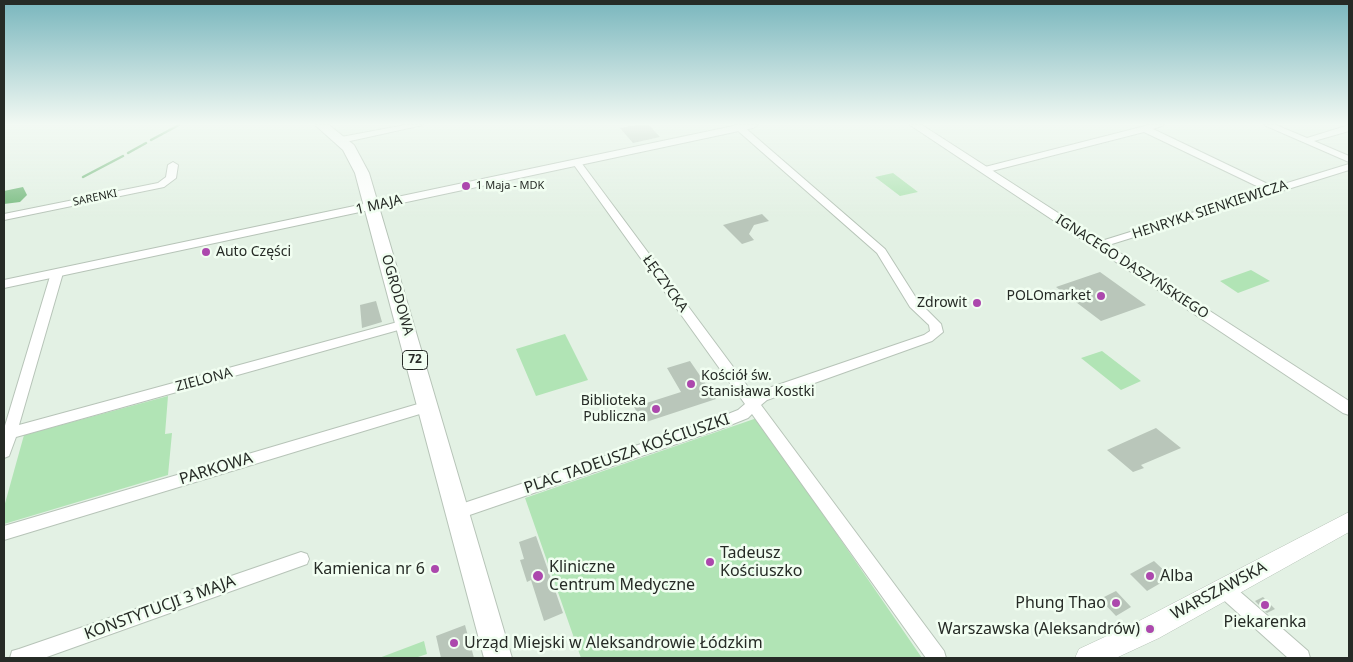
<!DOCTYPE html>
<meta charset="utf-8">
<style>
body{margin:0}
#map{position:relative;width:1353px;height:662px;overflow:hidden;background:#e3f1e4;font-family:"Noto Sans",sans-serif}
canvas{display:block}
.frame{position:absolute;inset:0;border:5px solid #262b26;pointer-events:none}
</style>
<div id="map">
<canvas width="1353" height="662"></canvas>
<div class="frame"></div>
</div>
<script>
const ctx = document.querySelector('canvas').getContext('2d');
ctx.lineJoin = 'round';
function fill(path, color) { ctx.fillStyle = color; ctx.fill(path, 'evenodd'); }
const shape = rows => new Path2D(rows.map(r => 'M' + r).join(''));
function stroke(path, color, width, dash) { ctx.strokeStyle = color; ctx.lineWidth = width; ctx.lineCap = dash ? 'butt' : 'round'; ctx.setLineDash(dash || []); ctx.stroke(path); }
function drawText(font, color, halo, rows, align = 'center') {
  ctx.font = font + ' "Noto Sans",sans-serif'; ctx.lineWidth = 5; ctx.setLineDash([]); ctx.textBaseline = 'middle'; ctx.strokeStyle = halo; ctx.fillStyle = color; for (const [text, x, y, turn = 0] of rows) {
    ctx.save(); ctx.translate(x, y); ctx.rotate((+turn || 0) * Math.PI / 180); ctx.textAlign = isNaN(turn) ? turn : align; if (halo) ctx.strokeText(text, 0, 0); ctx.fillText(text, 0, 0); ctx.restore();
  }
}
fill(shape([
 [893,173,918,192,900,196,875,177],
 [1251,270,1270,281,1238,293,1220,281],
 [565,334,588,380,536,396,516,349],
 [1102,351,1141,381,1121,390,1081,358],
 [168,396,165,434,172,433,168,475,4,524,4,507,24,435],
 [757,418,922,658,581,658,525,498],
 [424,641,427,654,415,658,379,658]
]), '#b1e4b5');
fill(shape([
 [23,187,27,195,20,202,4,204,4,191]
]), '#74b97c');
stroke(shape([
 [151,140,179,125],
 [128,153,146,143],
 [83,177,123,156]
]), '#74b97c', 2.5);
fill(shape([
 [636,125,649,125,660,137,633,143,620,128],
 [762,214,769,221,754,225,749,234,754,240,742,244,723,225],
 [1100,272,1146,305,1101,321,1056,287],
 [376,301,382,322,362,328,360,305],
 [690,361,716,399,643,423,634,407,681,392,667,368],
 [1156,428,1181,448,1141,465,1144,468,1133,472,1107,450],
 [536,536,563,613,544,621,531,580,527,582,520,560,524,559,519,542],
 [1154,561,1171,577,1147,591,1130,574],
 [1116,591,1131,607,1116,616,1100,599],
 [1263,597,1275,609,1267,613,1255,601],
 [465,625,474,658,441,658,436,636]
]), '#b9c6ba');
const minor = shape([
 [405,125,423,125,341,143,337,140,341,137,405,125],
 [1149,125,1164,125,1153,129,1274,187,1349,164,1349,170,1099,248,1095,247,1094,245,1095,243,1265,190,1144,132,984,173,979,170,981,168,1149,125],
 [1264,125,1276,125,1307,138,1349,125,1349,131,1314,141,1349,156,1349,162,1264,125],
 [737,126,743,126,885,249,918,301,941,324,943,332,932,341,767,400,761,405,944,651,946,658,926,658,752,414,748,418,723,428,458,519,452,517,450,512,452,507,713,420,738,410,745,404,574,165,574,161,580,161,754,395,757,392,924,335,930,331,929,325,910,307,877,253,737,130,737,126],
 [173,162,178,165,176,178,164,187,4,220,4,214,158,183,166,177,168,165,173,162],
 [57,270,63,273,19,425,405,320,411,324,409,327,16,437,9,456,4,458,4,429,51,273,57,270],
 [428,401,433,402,435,406,433,410,4,540,4,526,428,401],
 [301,552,307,554,309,559,307,564,44,658,10,658,12,651,19,649,301,552],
 [1224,581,1230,583,1308,651,1310,658,1288,658,1218,595,1215,589,1218,583,1224,581]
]);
const tertiary = shape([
 [738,125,758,125,753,128,4,288,4,280,738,125],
 [910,125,922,125,1349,401,1349,415,1343,413,910,125]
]);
const secondary = shape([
 [1349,512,1349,532,1159,638,1116,658,1075,658,1079,649,1141,620,1349,512]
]);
const primary = shape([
 [315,125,329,125,354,145,369,173,512,658,484,658,355,173,343,150,315,125]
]);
stroke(minor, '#b7c4b8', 2);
stroke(tertiary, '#b7c4b8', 2);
stroke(secondary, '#b7c4b8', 1);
stroke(primary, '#b7c4b8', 2);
fill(minor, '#fff');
fill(tertiary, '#fff');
fill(secondary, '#fff');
fill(primary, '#fff');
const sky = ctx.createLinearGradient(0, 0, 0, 218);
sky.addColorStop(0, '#79b6bd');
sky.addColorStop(0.57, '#f2f9f3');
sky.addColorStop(1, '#f2f9f300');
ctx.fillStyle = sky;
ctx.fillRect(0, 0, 1353, 218);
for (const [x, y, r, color] of [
 [466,186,5,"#ac48ad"],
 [206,252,5,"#ac48ad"],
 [1101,296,5,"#ac48ad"],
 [977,303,5,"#ac48ad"],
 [691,384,5,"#ac48ad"],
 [656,409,5,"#ac48ad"],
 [710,562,5,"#ac48ad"],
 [435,569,5,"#ac48ad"],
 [538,576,6,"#ac48ad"],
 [1150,576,5,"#ac48ad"],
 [1116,603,5,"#ac48ad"],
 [1265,605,5,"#ac48ad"],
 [1150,629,5,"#ac48ad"],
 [454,643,5,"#ac48ad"]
]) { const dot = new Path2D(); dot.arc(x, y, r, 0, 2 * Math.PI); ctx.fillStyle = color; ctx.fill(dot); stroke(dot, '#f1fef1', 2); }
drawText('11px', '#262b26', '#f1fef1', [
 ["1 Maja - MDK",476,186]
], 'left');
drawText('11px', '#262b26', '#f1fef1', [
 ["SARENKI",95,198,-12]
]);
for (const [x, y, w] of [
 [415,360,25]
]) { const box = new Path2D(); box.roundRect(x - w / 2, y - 9.5, w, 19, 4); ctx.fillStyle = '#f1fef1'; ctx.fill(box); stroke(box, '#262b26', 1); }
drawText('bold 12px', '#262b26', null, [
 ["72",415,360]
]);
drawText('14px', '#262b26', '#f1fef1', [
 ["1 MAJA",379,205,-13],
 ["HENRYKA SIENKIEWICZA",1210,210,-18],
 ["IGNACEGO DASZYŃSKIEGO",1132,267,33],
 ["ŁĘCZYCKA",665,284,54],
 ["OGRODOWA",397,295,74],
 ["ZIELONA",204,380,-15]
]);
drawText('14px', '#262b26', '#f1fef1', [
 ["Auto Części",216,252,"left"],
 ["POLOmarket",1091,296],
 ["Zdrowit",967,303],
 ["Kościół św.",701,376,"left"],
 ["Stanisława Kostki",701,392,"left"],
 ["Biblioteka",646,401],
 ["Publiczna",646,417]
], 'right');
drawText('16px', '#262b26', '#f1fef1', [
 ["PLAC TADEUSZA KOŚCIUSZKI",627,454,-19],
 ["PARKOWA",216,469,-17],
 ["WARSZAWSKA",1219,591,-28],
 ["KONSTYTUCJI 3 MAJA",160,608,-20]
]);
drawText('16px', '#262b26', '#f1fef1', [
 ["Tadeusz",720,553],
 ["Kościuszko",720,571],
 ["Kliniczne",549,567],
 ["Centrum Medyczne",549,585],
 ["Kamienica nr 6",425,569,"right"],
 ["Alba",1160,576],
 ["Phung Thao",1106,603,"right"],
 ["Piekarenka",1265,622,"center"],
 ["Warszawska (Aleksandrów)",1140,629,"right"],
 ["Urząd Miejski w Aleksandrowie Łódzkim",464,643]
], 'left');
</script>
